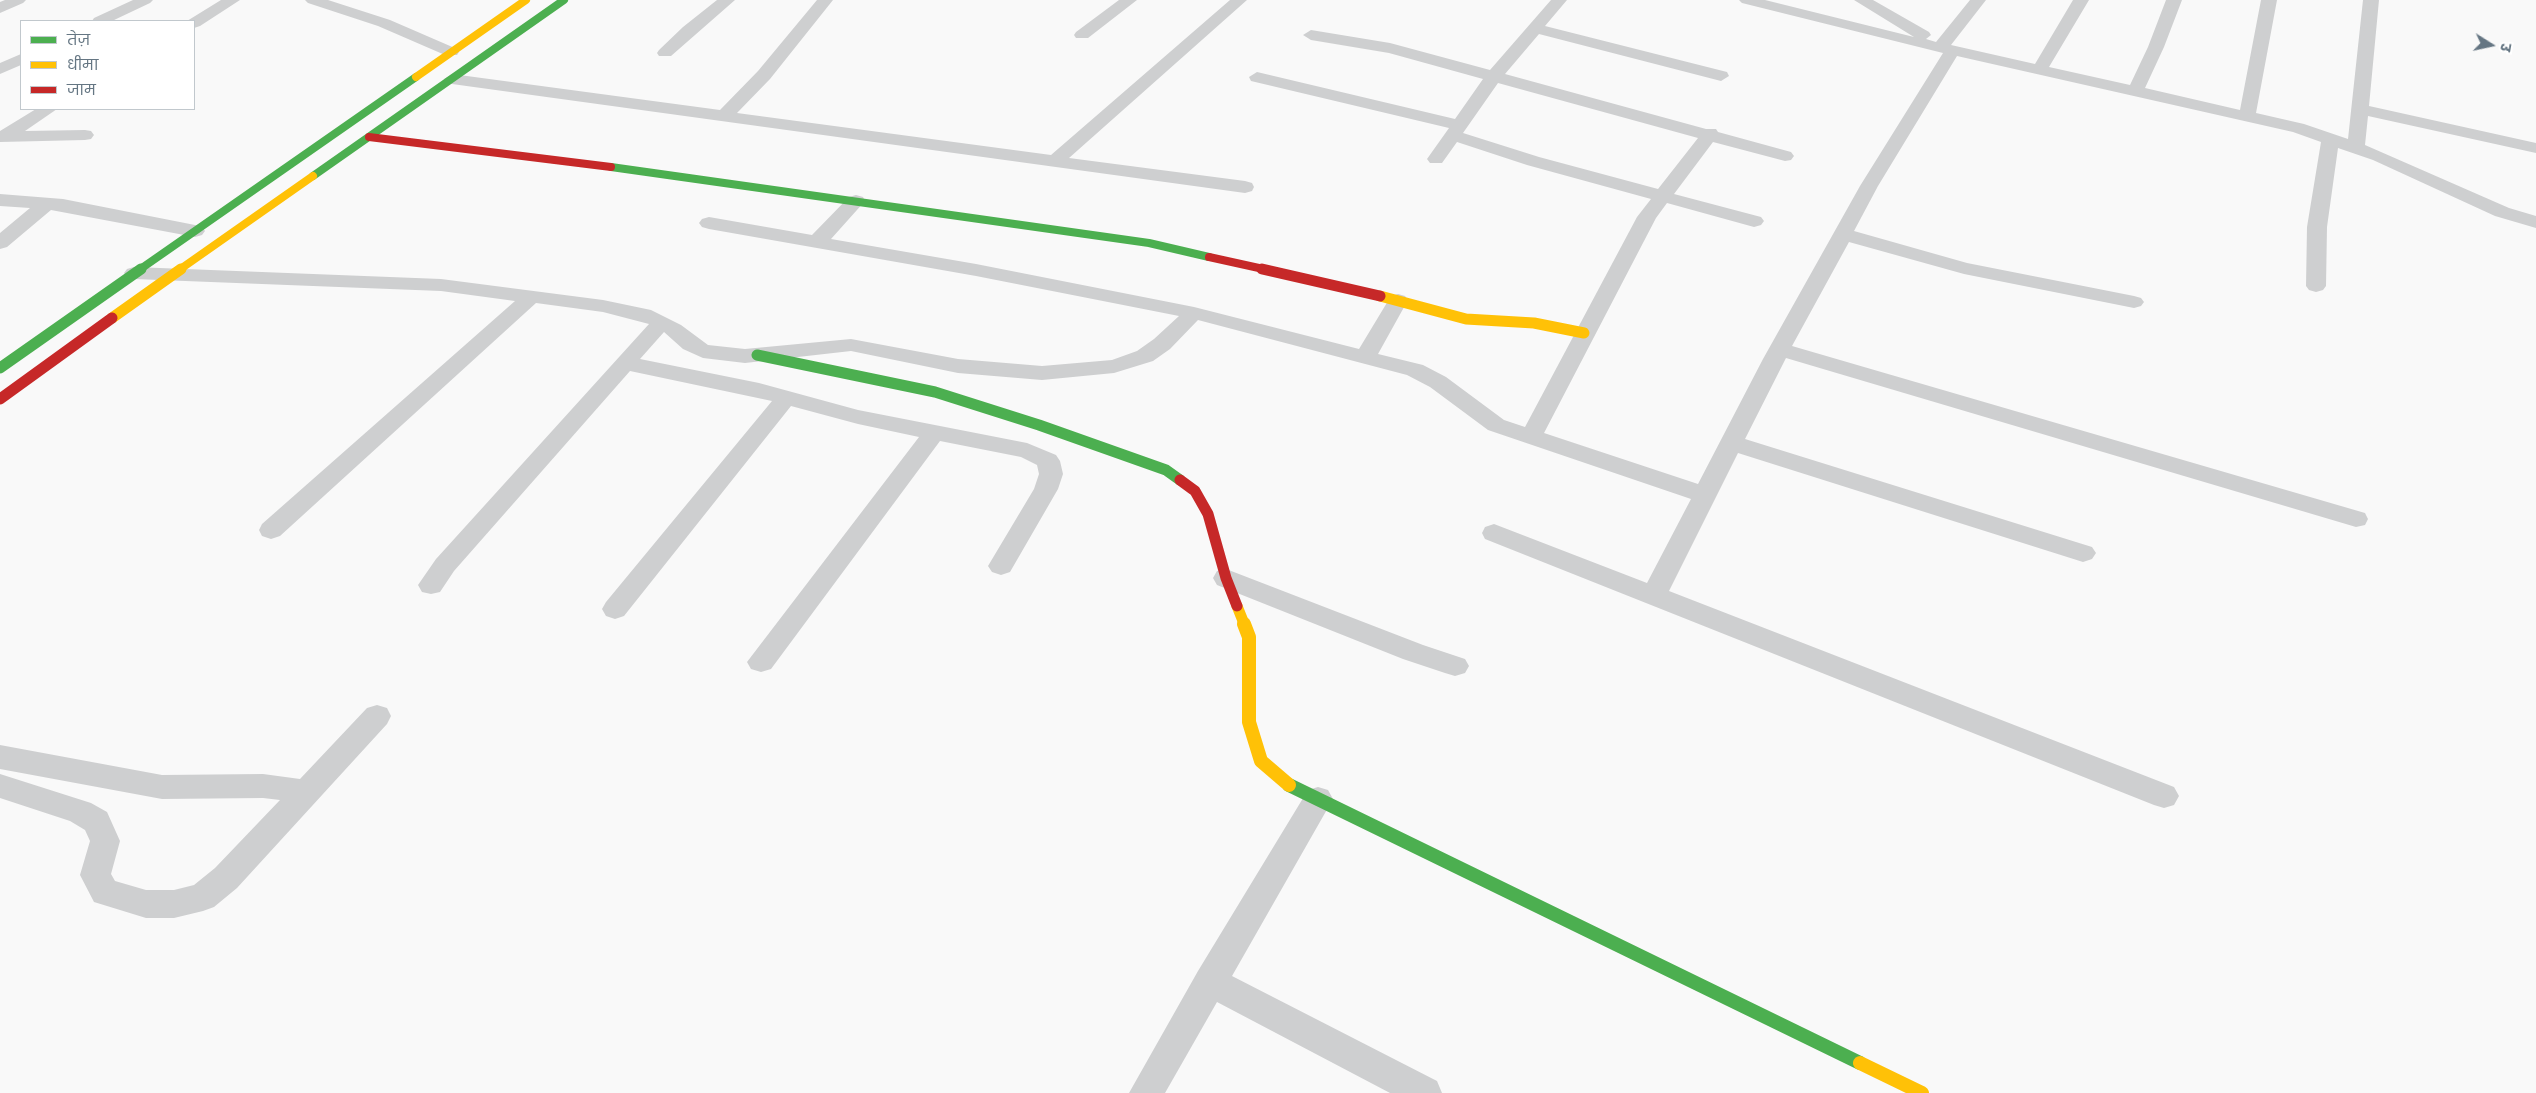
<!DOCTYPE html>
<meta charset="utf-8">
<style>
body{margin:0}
#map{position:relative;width:2536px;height:1093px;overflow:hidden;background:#f9f9f9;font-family:Poppins,"Noto Sans Devanagari",sans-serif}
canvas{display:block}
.legend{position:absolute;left:20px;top:20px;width:175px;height:90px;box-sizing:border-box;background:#fff;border:1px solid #c1c8cd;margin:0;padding:6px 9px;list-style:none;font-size:15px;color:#657683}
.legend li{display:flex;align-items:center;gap:10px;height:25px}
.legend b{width:25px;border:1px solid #c1c8cd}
.north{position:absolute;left:2466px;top:20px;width:50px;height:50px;-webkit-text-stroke:4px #fff;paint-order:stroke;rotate:100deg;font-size:14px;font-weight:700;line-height:20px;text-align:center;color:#657683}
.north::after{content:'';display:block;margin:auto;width:18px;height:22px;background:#657683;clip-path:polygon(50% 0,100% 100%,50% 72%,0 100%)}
</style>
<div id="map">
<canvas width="2536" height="1093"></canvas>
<ul class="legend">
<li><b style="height:6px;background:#4caf50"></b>तेज़</li>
<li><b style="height:6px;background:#ffc107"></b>धीमा</li>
<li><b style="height:6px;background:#c62828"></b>जाम</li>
</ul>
<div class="north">उ</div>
</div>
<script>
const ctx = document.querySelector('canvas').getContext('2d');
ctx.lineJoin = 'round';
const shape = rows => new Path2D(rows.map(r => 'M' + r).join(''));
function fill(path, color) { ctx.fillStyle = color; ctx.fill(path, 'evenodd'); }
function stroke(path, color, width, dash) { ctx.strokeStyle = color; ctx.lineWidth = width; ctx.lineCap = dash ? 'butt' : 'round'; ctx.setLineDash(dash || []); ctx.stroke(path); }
fill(shape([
 [5,0,26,0,23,3,0,13,0,2,5,0],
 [133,0,153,0,150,3,112,21,92,21,94,18,133,0],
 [221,0,240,0,200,26,194,28,194,21,187,21,221,0],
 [305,0,328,0,390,20,457,49,459,52,457,55,445,55,378,26,308,3,305,0],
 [717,0,735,0,671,56,659,56,657,53,659,50,683,27,717,0],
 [817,0,833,0,770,79,737,113,1051,155,1230,0,1247,0,1069,158,1245,181,1252,183,1254,187,1252,191,1245,193,452,84,444,79,452,74,720,110,758,71,817,0],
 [1119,0,1137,0,1088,38,1076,38,1074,35,1076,32,1119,0],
 [1551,0,1567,0,1545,26,1727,72,1729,76,1721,81,1539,34,1505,74,1706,129,1716,129,1718,132,1791,152,1794,156,1791,160,1785,161,1713,142,1674,194,1761,217,1764,221,1761,225,1754,227,1667,203,1656,218,1544,433,1698,484,1763,359,1860,186,1943,53,1742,3,1739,0,1765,0,1914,37,1854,0,1873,0,1929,32,1931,35,1926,39,1936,42,1970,0,1986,0,1951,45,2035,64,2073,0,2089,0,2049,67,2130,85,2148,47,2166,0,2182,0,2164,47,2145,88,2240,110,2261,0,2277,0,2256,113,2304,124,2348,139,2363,0,2379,0,2369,106,2536,143,2536,153,2368,116,2365,145,2509,208,2536,216,2536,228,2495,216,2373,160,2338,148,2327,227,2326,286,2323,290,2316,292,2309,290,2306,286,2307,227,2321,142,2293,132,1957,56,1878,186,1854,231,1967,263,2134,296,2141,298,2144,302,2141,306,2134,308,1964,274,1849,242,1792,346,2365,513,2368,519,2365,525,2356,527,1786,358,1745,439,2092,547,2096,553,2092,559,2083,562,1738,453,1669,591,2174,787,2179,796,2174,805,2164,808,2154,805,1485,539,1482,533,1485,527,1494,524,1647,583,1691,499,1488,430,1430,387,1407,375,1198,320,1170,349,1153,361,1114,373,1042,380,958,373,851,351,745,363,703,358,683,349,664,332,640,359,759,383,858,410,1027,443,1056,455,1060,461,1063,474,1058,489,1010,572,1001,575,992,572,988,566,1034,489,1039,474,1037,465,1021,457,940,441,771,669,761,672,751,669,747,662,919,437,858,424,791,406,624,616,615,619,606,616,602,609,606,602,772,401,630,371,454,571,440,592,431,594,422,592,418,585,436,559,649,324,603,312,536,303,280,536,271,539,262,536,259,530,262,524,515,301,441,291,134,279,127,277,124,273,127,269,134,267,441,279,603,300,651,310,681,325,708,345,745,349,851,339,958,359,1042,366,1112,360,1137,351,1154,339,1179,316,976,276,709,229,702,227,699,223,702,219,709,217,812,235,849,197,856,195,863,197,865,201,831,239,976,264,1194,307,1359,349,1391,296,1398,294,1405,296,1408,300,1378,354,1423,365,1446,377,1504,420,1525,427,1637,217,1651,199,1527,165,1457,142,1442,163,1430,163,1427,159,1449,128,1251,81,1249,77,1257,72,1455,119,1483,79,1389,53,1311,40,1303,35,1311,30,1390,43,1490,70,1551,0],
 [1498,83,1698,138,1658,189,1539,157,1463,133,1498,83],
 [21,54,21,65,0,74,0,63,21,54],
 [36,109,57,109,25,131,85,130,91,131,94,135,91,139,85,140,0,142,0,131,36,109],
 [0,194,63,199,195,225,202,227,205,231,202,235,195,237,51,210,7,247,0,249,0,233,30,208,0,206,0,194],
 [1226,569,1423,645,1465,659,1469,666,1465,673,1455,676,1445,673,1403,659,1217,585,1213,578,1217,571,1226,569],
 [377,705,387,708,391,716,387,724,237,888,214,907,203,911,174,918,146,918,94,902,80,875,90,841,85,830,70,821,0,798,0,774,91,803,107,812,120,841,111,874,115,881,146,890,174,890,194,885,215,868,280,800,263,798,162,799,0,769,0,745,162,775,263,774,300,779,367,708,377,705],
 [1318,787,1328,790,1333,799,1232,976,1437,1081,1442,1093,1390,1093,1217,1002,1165,1093,1129,1093,1198,971,1308,790,1318,787]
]), '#cecfd0');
stroke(shape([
 [611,167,1149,243,1209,257],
 [313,176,564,0],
 [139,270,416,77]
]), '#4caf50', 8);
stroke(shape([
 [757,355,935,392,1039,425,1166,470,1180,480],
 [0,368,141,269]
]), '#4caf50', 11);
stroke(shape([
 [1289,785,1860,1063]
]), '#4caf50', 14);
stroke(shape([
 [416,77,526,0],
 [179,270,313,176]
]), '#ffc107', 8);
stroke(shape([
 [1380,296,1466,319,1534,323,1584,333],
 [112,318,181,269],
 [1237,606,1245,626]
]), '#ffc107', 11);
stroke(shape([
 [1244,624,1249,637,1249,722,1261,761,1289,785],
 [1860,1063,1922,1093]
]), '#ffc107', 14);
stroke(shape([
 [369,137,611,167],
 [1209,257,1268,270]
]), '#c62828', 8);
stroke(shape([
 [1262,269,1380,296],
 [0,399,112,318],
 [1180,480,1195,491,1208,514,1226,578,1237,606]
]), '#c62828', 11);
</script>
